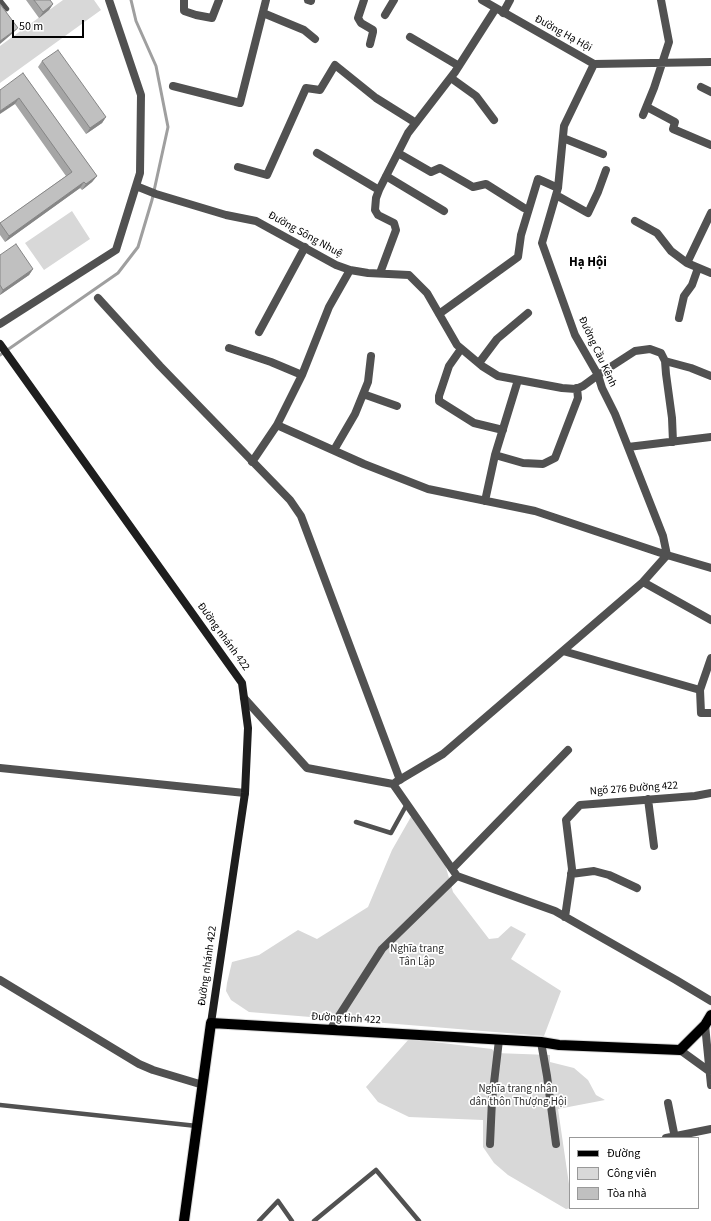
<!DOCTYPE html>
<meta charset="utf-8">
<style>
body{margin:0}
#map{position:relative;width:711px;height:1221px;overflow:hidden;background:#fff;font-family:"Source Sans 3",sans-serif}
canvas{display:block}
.legend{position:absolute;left:569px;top:1137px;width:130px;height:72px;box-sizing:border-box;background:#fff;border:1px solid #999;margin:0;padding:5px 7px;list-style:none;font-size:12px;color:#000}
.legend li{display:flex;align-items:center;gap:8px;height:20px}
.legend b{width:20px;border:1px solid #999}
.scale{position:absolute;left:12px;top:20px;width:72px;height:18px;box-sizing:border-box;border:2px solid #000;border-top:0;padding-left:5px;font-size:12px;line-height:14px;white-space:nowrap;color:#000;-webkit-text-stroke:3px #fff;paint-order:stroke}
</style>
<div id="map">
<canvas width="711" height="1221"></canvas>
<ul class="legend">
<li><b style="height:5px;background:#000"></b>Đường</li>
<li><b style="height:11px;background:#d8d8d8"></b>Công viên</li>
<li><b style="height:11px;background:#c0c0c0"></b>Tòa nhà</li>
</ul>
<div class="scale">50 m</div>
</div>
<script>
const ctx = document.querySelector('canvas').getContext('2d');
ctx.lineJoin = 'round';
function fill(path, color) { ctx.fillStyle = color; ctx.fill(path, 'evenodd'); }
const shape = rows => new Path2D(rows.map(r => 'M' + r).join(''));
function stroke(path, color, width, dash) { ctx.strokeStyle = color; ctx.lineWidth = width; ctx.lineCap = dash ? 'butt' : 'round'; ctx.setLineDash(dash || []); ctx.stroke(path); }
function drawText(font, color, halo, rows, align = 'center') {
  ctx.font = font + ' "Source Sans 3",sans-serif'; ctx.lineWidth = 3.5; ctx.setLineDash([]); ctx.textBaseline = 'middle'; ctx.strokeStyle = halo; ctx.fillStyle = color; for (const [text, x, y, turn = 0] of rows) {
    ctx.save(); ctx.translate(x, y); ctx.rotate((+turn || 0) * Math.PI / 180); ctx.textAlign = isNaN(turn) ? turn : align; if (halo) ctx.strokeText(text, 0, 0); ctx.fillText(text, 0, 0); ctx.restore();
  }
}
fill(shape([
 [63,0,94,0,101,10,0,83,0,46],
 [72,211,90,239,44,270,25,243],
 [412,815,445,864,453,892,489,939,498,938,511,926,526,934,511,959,561,991,544,1036,249,1012,231,1000,226,991,227,983,232,962,259,955,298,930,317,939,368,907,392,850],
 [409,1039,492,1049,495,1053,550,1055,550,1062,574,1068,588,1080,596,1095,605,1100,558,1109,570,1191,571,1208,566,1209,508,1175,494,1163,483,1147,483,1120,409,1117,378,1102,366,1087]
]), '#d8d8d8');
stroke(shape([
 [0,355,118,273,138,247,152,200,168,127,156,66,136,21,131,0]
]), '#9f9f9f', 3);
const primary = shape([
 [184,1221,211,1023,541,1042,559,1045,680,1050,705,1025,711,1015]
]);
stroke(primary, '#dbdbdb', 12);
stroke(shape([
 [0,0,7,9],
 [356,822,391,833,407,804],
 [0,1105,197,1126],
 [259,1221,278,1201,292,1221],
 [314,1221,376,1170,419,1221]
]), '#515151', 4.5);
stroke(shape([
 [184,0,184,11,196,15,212,18,219,0],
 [308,0,311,1],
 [364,0,358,18,361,23,373,30,373,32,370,44],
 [482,0,594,64,711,62],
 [263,13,304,30,315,39],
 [503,13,510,0],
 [385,15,394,0],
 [410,37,459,66],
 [594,64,564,126,558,188,542,243,575,335,598,375,602,388,615,414,663,536,667,555],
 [451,78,476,96,494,120],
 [173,86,240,103,266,0],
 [701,87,711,92],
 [647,107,675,122,673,129,711,145],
 [643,115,654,88,669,42,661,0],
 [563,138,603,154],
 [317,153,379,190],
 [398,153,431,172,440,168,473,187,486,184,524,208],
 [238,167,267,175,306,88,320,90,335,65,376,98,416,123],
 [386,176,444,211],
 [136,186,156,194,226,215,256,221,336,265,350,270,368,273,409,275,427,293,457,345,482,366,498,376,562,388,576,389,583,386,598,375,635,351,650,349,661,353,665,361,691,368,711,376],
 [556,195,588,213,598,192,606,170],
 [635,221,657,233,671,251,687,263,711,273],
 [687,263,711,213],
 [380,273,396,230,394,223,378,215,375,210,376,198,379,190,408,133,455,72,496,8],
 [98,298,160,366,290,500,301,516,400,780],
 [439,314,518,257,521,235,538,179,558,188],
 [679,318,684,296,692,285,698,268],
 [0,324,116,250,140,173,141,95,109,0],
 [259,332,305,247],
 [229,348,271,362,302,375],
 [461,349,449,366,439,396,439,401,474,423,503,430],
 [665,361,666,374,672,418,673,442],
 [479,363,497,339,528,313],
 [363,394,397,406],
 [277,425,364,464,428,489,535,511,667,555,711,568],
 [628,447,711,437],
 [334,450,355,414,368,382,371,356],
 [495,455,523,463,543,464,555,458,578,398,577,388],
 [252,462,277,425,302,375,329,307,350,270],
 [485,501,495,455,518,380],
 [643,582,711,620],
 [563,651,700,690],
 [711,658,700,690,701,713,711,713],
 [244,698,307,768,393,784,457,876,555,911,676,980,711,1001],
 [0,768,245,793],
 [396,782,443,754,643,582,667,555],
 [648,799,654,846],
 [452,869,568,750],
 [571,874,594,871,609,875,637,888],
 [565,917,572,869,566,820,580,805,695,796,711,793],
 [0,980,139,1064,153,1070,203,1085],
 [705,1025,711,1085],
 [330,1030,382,949,457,876],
 [541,1042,547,1076,556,1144],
 [680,1050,709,1071],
 [668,1103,675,1138],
 [666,1138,711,1129],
 [490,1144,492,1100,499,1040]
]), '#515151', 8);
stroke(shape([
 [0,344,242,683,248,728,245,793,211,1023]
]), '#1e1e1e', 8);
stroke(primary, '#000', 10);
fill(shape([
 [26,0,50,0,53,4,49,10,39,18],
 [42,61,106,117,102,123,86,134,38,67],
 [23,73,97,176,92,182,82,190,80,188,5,242,0,235,0,223,66,176,15,104],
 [0,255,33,269,29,275,0,295]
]), '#a5a5a5');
fill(shape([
 [53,4,49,10,39,18,43,12],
 [18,28,13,33,0,44,0,41],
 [19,98,15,104,0,114,0,111],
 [106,117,102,123,86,134,90,128],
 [97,176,92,182,82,190,86,184],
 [84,182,80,188,5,242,9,236],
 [33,269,29,275,0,295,3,290]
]), '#868686');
const building = shape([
 [34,0,50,0,53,4,43,12,34,0],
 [0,4,18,28,0,41,0,4],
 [58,50,106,117,90,128,42,61,58,50],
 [23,73,97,176,86,184,84,182,9,236,0,223,72,172,19,98,0,111,0,90,23,73],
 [16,244,33,269,3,290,0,285,0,255,16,244]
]);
fill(building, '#c0c0c0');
stroke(building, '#868686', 1);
drawText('11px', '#000', '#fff', [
 ["Đường Hạ Hội",563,34,29],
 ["Đường Sông Nhuệ",305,235,29],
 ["Đường Cầu Kênh",597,352,65],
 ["Đường nhánh 422",223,637,54],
 ["Ngõ 276 Đường 422",634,789,-4],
 ["Đường nhánh 422",208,966,-82],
 ["Đường tỉnh 422",346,1019,3]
]);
drawText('11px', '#2f2f2f', '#fff', [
 ["Nghĩa trang",417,950],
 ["Tân Lập",417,963],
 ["Nghĩa trang nhân",518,1090],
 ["dân thôn Thượng Hội",518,1103]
]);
drawText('bold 13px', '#000', '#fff', [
 ["Hạ Hội",588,263]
]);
</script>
